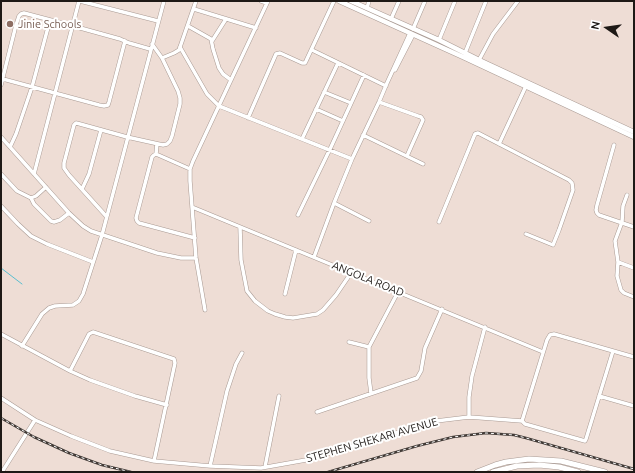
<!DOCTYPE html>
<style>
body{margin:0}
#map{position:relative;width:635px;height:473px;overflow:hidden;background:#eeddd5;font-family:Ubuntu,sans-serif}
canvas{display:block}
.frame{position:absolute;inset:0;border:2px solid #1e1916;pointer-events:none}
.north{position:absolute;left:587px;top:8px;width:40px;height:40px;-webkit-text-stroke:3px #fff;paint-order:stroke;rotate:283deg;font-size:11px;font-weight:700;line-height:16px;text-align:center;color:#1e1916}
.north::after{content:'';display:block;margin:auto;width:14px;height:18px;background:#1e1916;clip-path:polygon(50% 0,100% 100%,50% 72%,0 100%)}
</style>
<div id="map">
<canvas width="635" height="473"></canvas>
<div class="frame"></div>
<div class="north">N</div>
</div>
<script>
const ctx = document.querySelector('canvas').getContext('2d');
ctx.lineJoin = 'round';
const shape = rows => new Path2D(rows.map(r => 'M' + r).join(''));
function stroke(path, color, width, dash) { ctx.strokeStyle = color; ctx.lineWidth = width; ctx.lineCap = dash ? 'butt' : 'round'; ctx.setLineDash(dash || []); ctx.stroke(path); }
function drawText(font, color, halo, rows, align = 'center') {
  ctx.font = font + ' Ubuntu,sans-serif'; ctx.lineWidth = 4; ctx.setLineDash([]); ctx.textBaseline = 'middle'; ctx.strokeStyle = halo; ctx.fillStyle = color; for (const [text, x, y, turn = 0] of rows) {
    ctx.save(); ctx.translate(x, y); ctx.rotate((+turn || 0) * Math.PI / 180); ctx.textAlign = isNaN(turn) ? turn : align; if (halo) ctx.strokeText(text, 0, 0); ctx.fillText(text, 0, 0); ctx.restore();
  }
}
stroke(shape([
 [1,268,22,284]
]), '#59becf', 1);
const street = shape([
 [80,1,158,21],
 [261,1,267,3],
 [367,8,369,1],
 [194,9,256,28],
 [391,19,399,1],
 [188,26,211,39,213,49,219,68,223,74,231,80],
 [413,29,425,1],
 [439,40,455,1],
 [212,41,226,19],
 [180,47,207,94,219,106,352,159],
 [312,50,386,86],
 [465,53,486,1],
 [162,58,174,53,179,50,196,1],
 [479,60,493,34,518,1],
 [395,70,413,35],
 [3,79,99,105,104,106,108,105,109,102,125,41],
 [1,85,16,25,19,16,21,14,24,13,73,26,120,39,129,43,150,49],
 [324,92,351,103],
 [379,102,418,116,421,117,423,120,407,156],
 [316,109,343,121],
 [248,118,276,54,280,53,302,63,305,63,306,61,334,1],
 [363,135,423,164],
 [1,137,69,213,83,226,91,231,157,253,181,258,196,258],
 [302,139,338,63],
 [157,144,156,154,154,155,152,157,136,218,137,221,139,223,195,238],
 [499,144,526,86],
 [614,145,597,205,596,210,597,213,599,215,634,227],
 [10,147,16,134,32,87,50,20],
 [156,154,190,169],
 [1,174,17,191,31,198,34,204,51,221,54,222,60,220,69,213],
 [34,174,79,1],
 [82,189,89,174,101,130],
 [627,195,623,206,622,222,615,241,618,262,617,276,621,290,624,293,634,297],
 [31,198,36,196,46,187],
 [334,203,369,221],
 [1,206,18,224,31,236,47,244,93,262],
 [192,207,543,352],
 [298,215,331,147,364,75],
 [106,216,69,175,64,168,64,163,74,125,76,123,80,124,127,137,163,145,167,144,170,141,172,136,180,104,180,98,178,91,162,58,152,44],
 [439,222,475,134,478,133,569,180,572,183,573,190,559,230,553,245,526,234],
 [240,227,241,260,247,291,255,301,268,311,275,314,285,317,293,318,317,314,323,310,336,295,351,273],
 [314,257,334,203,352,159,379,102,387,83,410,33],
 [618,262,634,268],
 [285,294,296,250],
 [205,310,196,258,190,181,190,169,193,161,268,1],
 [1,334,70,371,90,380,135,396,167,405],
 [349,342,369,347],
 [22,346,42,314,49,308,55,306,73,305,79,301,83,294,102,235,164,1],
 [70,371,89,334,93,332,174,359,175,363,154,461],
 [371,393,369,378,369,347,398,292],
 [599,396,634,406],
 [1,398,35,420,71,436,110,451,154,461,210,466,261,468,306,460,436,421,469,417,522,421,525,424,585,441,586,439,613,351],
 [317,412,417,378,421,371,425,348,442,309],
 [469,417,469,397,472,376,485,327],
 [522,421,547,340,550,335,554,334,634,357],
 [210,466,227,391,236,364,242,353],
 [265,467,279,396],
 [2,472,35,420]
]);
const secondary = shape([
 [339,1,463,57,634,137],
 [351,1,439,40,479,60,634,132]
]);
const primary = shape([
 [477,472,495,465,506,462,529,459,561,461,605,472],
 [493,472,517,466,539,465,559,467,578,472]
]);
stroke(street, '#a99a93', 4.5);
stroke(secondary, '#a99a93', 5.5);
stroke(primary, '#a99a93', 6);
stroke(street, '#fff', 3.5);
stroke(secondary, '#fff', 4.5);
stroke(primary, '#fff', 5);
const rail = shape([
 [1,418,34,437,69,453,102,465,131,472],
 [328,472,417,446,453,437,486,433,514,435,526,438,634,469]
]);
stroke(rail, '#413a36', 2.5);
stroke(rail, '#fff', 1, [3]);
for (const [x, y, r, color] of [
 [10,24,4,"#8d6e63"]
]) { const dot = new Path2D(); dot.arc(x, y, r, 0, 2 * Math.PI); ctx.fillStyle = color; ctx.fill(dot); stroke(dot, '#fff', 1.5); }
drawText('11px', '#785e54', '#fff', [
 ["Jinie Schools",18,24]
], 'left');
drawText('11px', '#1e1916', '#fff', [
 ["ANGOLA ROAD",368,279,22],
 ["STEPHEN SHEKARI AVENUE",372,440,-16]
]);
</script>
